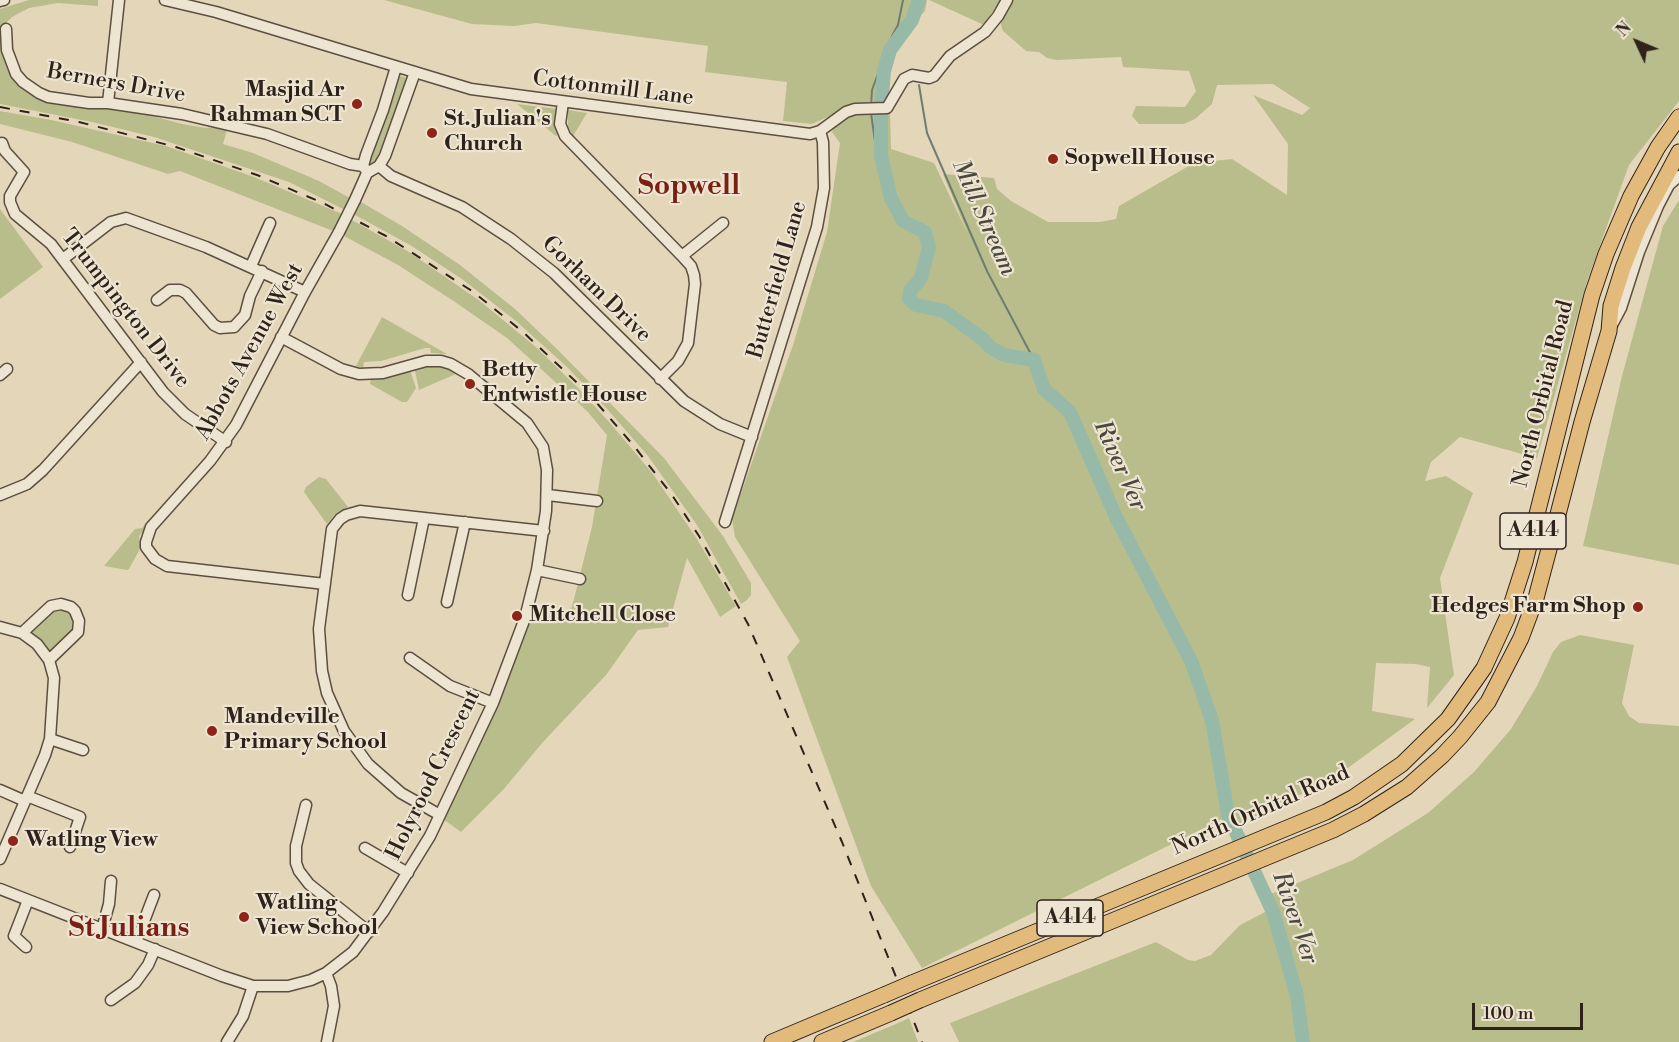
<!DOCTYPE html>
<style>
body{margin:0}
#map{position:relative;width:1679px;height:1042px;overflow:hidden;background:#e4d6b8;font-family:"Libre Bodoni",serif}
canvas{display:block}
.north{position:absolute;left:1607px;top:12px;width:60px;height:60px;-webkit-text-stroke:4px #ede4d1;paint-order:stroke;rotate:314deg;font-size:16px;font-weight:700;line-height:24px;text-align:center;color:#2f221b}
.north::after{content:'';display:block;margin:auto;width:21px;height:27px;background:#2f221b;clip-path:polygon(50% 0,100% 100%,50% 72%,0 100%)}
.scale{position:absolute;left:1472px;top:1003px;width:111px;height:27px;box-sizing:border-box;border:3px solid #2f221b;border-top:0;padding-left:8px;font-size:18px;line-height:21px;white-space:nowrap;color:#2f221b;-webkit-text-stroke:4px #ede4d1;paint-order:stroke}
</style>
<div id="map">
<canvas width="1679" height="1042"></canvas>
<div class="north">N</div>
<div class="scale">100 m</div>
</div>
<script>
const ctx = document.querySelector('canvas').getContext('2d');
ctx.lineJoin = 'round';
function fill(path, color) { ctx.fillStyle = color; ctx.fill(path, 'evenodd'); }
const shape = rows => new Path2D(rows.map(r => 'M' + r).join(''));
function stroke(path, color, width, dash) { ctx.strokeStyle = color; ctx.lineWidth = width; ctx.lineCap = dash ? 'butt' : 'round'; ctx.setLineDash(dash || []); ctx.stroke(path); }
function drawText(font, color, halo, rows, align = 'center') {
  ctx.font = font + ' "Libre Bodoni",serif'; ctx.lineWidth = 4.5; ctx.setLineDash([]); ctx.textBaseline = 'middle'; ctx.strokeStyle = halo; ctx.fillStyle = color; for (const [text, x, y, turn = 0] of rows) {
    ctx.save(); ctx.translate(x, y); ctx.rotate((+turn || 0) * Math.PI / 180); ctx.textAlign = isNaN(turn) ? turn : align; if (halo) ctx.strokeText(text, 0, 0); ctx.fillText(text, 0, 0); ctx.restore();
  }
}
fill(shape([
 [29,0,98,0,98,6,58,3,29,8,12,17,3,26,27,89,116,106,182,124,206,128,219,127,227,130,223,144,253,153,319,181,350,198,345,210,289,182,154,137,92,122,0,104,0,9],
 [384,0,927,0,925,11,904,33,892,51,886,73,884,100,880,103,839,112,812,124,783,121,787,82,705,72,708,46,536,23,514,26,472,24],
 [929,0,1000,0,984,25],
 [1012,0,1679,0,1679,101,1629,165,1587,281,1537,458,1460,437,1431,462,1425,481,1446,476,1473,493,1440,578,1454,675,1427,708,1430,667,1416,664,1376,663,1372,711,1415,719,1334,778,1236,826,1228,816,922,968,871,886,787,657,800,641,735,537,732,519,793,345,827,232,840,143,832,132,836,123,851,115,890,113,891,149,934,163,968,234,943,174,994,178,997,189,1011,201,1048,222,1099,222,1116,219,1119,206,1194,163,1232,159,1287,195,1288,144,1253,95,1302,115,1310,108,1273,84,1217,85,1212,104,1195,119,1184,124,1139,124,1132,116,1136,106,1185,107,1196,91,1189,71,1123,67,1121,57,1057,60,1047,58,1039,52,1026,51,1003,31,1001,25,1001,20],
 [400,76,407,78,397,110,375,163,372,164,369,160,389,109],
 [517,104,557,109,560,133,556,136],
 [568,110,587,113,573,136,568,127],
 [0,111,51,120,166,146,254,177,342,214,333,231,180,171,168,174,72,142,0,124],
 [1679,200,1679,565,1583,546,1622,376,1663,226],
 [361,202,402,226,460,265,515,309,558,350,664,458,723,536,751,583,751,595,747,600,741,604,697,525,648,456,608,410,566,366,516,321,462,279,410,245,355,215],
 [0,209,43,267,0,299],
 [352,220,409,252,480,301,537,348,578,388,610,423,653,474,697,539,736,606,720,617,687,558,668,627,638,630,606,675,543,742,503,790,461,832,443,819,497,708,531,608,565,614,572,607,592,527,607,435,587,411,507,338,455,302,398,265,344,236],
 [382,317,447,354,431,353,430,348,425,348,381,361,364,362,363,368,356,366],
 [443,365,458,373,419,390,414,366],
 [410,370,416,388,407,402,402,402,370,384,371,378],
 [319,477,326,479,348,507,335,514,327,524,304,492,306,487],
 [146,523,148,525,139,536,141,547,129,569,127,570,104,566,135,529,142,528],
 [64,609,72,613,76,629,51,652,49,651,32,634,32,629,51,610],
 [1580,635,1634,645,1622,703,1629,716,1639,723,1679,726,1679,1042,959,1042,950,1023,1156,942,1188,960,1195,961,1211,955,1240,925,1271,909,1266,896,1353,860,1428,813,1474,772,1511,729,1537,686,1553,652,1561,642],
 [909,1018,918,1042,853,1042,896,1024]
]), '#b9bd8b');
stroke(shape([
 [919,85,927,133,987,271,1034,360],
 [871,106,872,90,892,36,898,25,903,0],
 [871,113,875,141,881,156]
]), '#6d7d70', 2);
stroke(shape([
 [919,0,912,20,890,50,884,71,881,109,881,156,891,198,903,221,925,232,929,247,921,278,910,291,909,299,916,305,944,311,984,340,990,347,1004,355,1034,360,1044,389,1070,412,1116,517,1191,661,1212,720,1228,815,1273,912,1297,996,1303,1042]
]), '#97baa8', 14);
const minor = shape([
 [165,0,216,12,471,89,810,134,820,131,846,112,855,109,887,108,904,79,912,75,929,78,934,76,950,56,985,32,998,16,1007,0],
 [0,1,4,0],
 [6,29,7,50,16,74,23,82,39,93,48,97,89,103,108,103,182,114,267,134,350,164,363,166],
 [563,102,560,124,565,136,682,256,691,266,694,275,695,284,688,343,678,361,660,379],
 [108,103,119,0],
 [2,143,5,151,24,172,10,196,10,202,15,214,51,244,163,392,185,414,226,442],
 [379,166,391,176,462,207,511,239,554,273,684,401,720,424,752,437],
 [366,170,363,166,366,155,383,110,396,67],
 [367,173,379,166,385,156,415,72],
 [355,200,367,173],
 [682,256,723,223],
 [63,259,111,222,126,218,206,247,305,292],
 [251,266,270,223],
 [157,300,170,290,180,290,186,293,214,325,220,328,234,327,245,315,250,296,262,271],
 [1612,325,1621,308,1639,252,1658,206,1669,185,1679,176],
 [0,375,7,369],
 [0,495,27,484,43,470,141,362],
 [548,495,597,501],
 [725,522,817,227,824,188,823,142,820,131],
 [537,570,580,579],
 [325,584,167,566,155,559,146,547,146,542,151,527,210,461,236,425,305,292,339,232],
 [408,595,424,518],
 [447,602,465,522],
 [0,627,22,633,37,644,49,660,54,678,50,739,45,755,0,859],
 [22,633,51,606,61,604,71,607,75,611,79,621,78,632,49,660],
 [410,658,450,686,493,703],
 [50,739,83,750],
 [0,790,25,801],
 [27,796,80,817,70,847],
 [306,805,296,846,296,863,299,871,309,884,369,932],
 [440,815,401,793,368,764,344,731,327,693,322,671,319,629,332,529,340,519,346,515,360,511,544,531],
 [365,848,408,873],
 [0,889,222,976,253,986,288,986,311,980,326,973,353,952,383,912,430,836,493,703,525,618,537,570,546,511,547,470,543,447,527,423,468,374,451,364,441,361,426,361,383,373,359,374,341,369,281,337],
 [102,929,109,904,111,881],
 [136,942,154,895],
 [26,947,14,936,28,900],
 [326,973,331,986,334,1006,327,1042],
 [111,1000,135,983,148,965,155,949],
 [227,1042,243,1016,253,986]
]);
const highway = shape([
 [912,983,1326,812,1354,797,1402,764,1448,719,1484,668,1507,618,1525,562,1592,295,1606,254,1631,196,1658,147,1679,117],
 [920,1000,1333,830,1364,814,1407,787,1442,756,1460,737,1488,702,1521,638,1536,598,1549,549,1582,422,1609,331,1611,306,1623,268,1639,227,1679,152],
 [772,1042,884,995],
 [822,1042,891,1013]
]);
stroke(minor, '#5c4f42', 13);
stroke(highway, '#2f221b', 17);
stroke(minor, '#ede4d1', 10);
stroke(highway, '#e2bb7c', 15);
stroke(shape([
 [0,107,79,122,176,147,257,175,323,203,386,236,472,291,523,332,589,394,634,446,672,495,699,536,748,624,842,842,922,1042]
]), '#2f221b', 2, [10, 10]);
const minorBridge = shape([
 [339,232,355,200]
]);
const highwayBridge = shape([
 [884,995,912,983],
 [891,1013,920,1000]
]);
stroke(minorBridge, '#5c4f42', 13, []);
stroke(highwayBridge, '#2f221b', 17, []);
stroke(minorBridge, '#ede4d1', 10);
stroke(highwayBridge, '#e2bb7c', 15);
for (const [x, y, r, color] of [
 [357,104,6,"#8f2418"],
 [432,133,6,"#8f2418"],
 [1053,159,6,"#8f2418"],
 [470,384,6,"#8f2418"],
 [1638,607,6,"#8f2418"],
 [517,616,6,"#8f2418"],
 [212,731,6,"#8f2418"],
 [13,841,6,"#8f2418"],
 [244,917,6,"#8f2418"]
]) { const dot = new Path2D(); dot.arc(x, y, r, 0, 2 * Math.PI); ctx.fillStyle = color; ctx.fill(dot); stroke(dot, '#ede4d1', 2); }
for (const [x, y, w] of [
 [1533,531,66],
 [1070,918,66]
]) { const box = new Path2D(); box.roundRect(x - w / 2, y - 18, w, 36, 4.5); ctx.fillStyle = '#ede4d1'; ctx.fill(box); stroke(box, '#2f221b', 1.5); }
drawText('bold 21px', '#2f221b', null, [
 ["A414",1533,531],
 ["A414",1070,918]
]);
drawText('22px', '#2f221b', '#ede4d1', [
 ["Berners Drive",116,84,10],
 ["Cottonmill Lane",613,89,7],
 ["Butterfield Lane",778,280,-74],
 ["Gorham Drive",596,290,44],
 ["Trumpington Drive",125,309,52],
 ["Abbots Avenue West",250,352,-61],
 ["North Orbital Road",1544,394,-76],
 ["Holyrood Crescent",434,775,-64],
 ["North Orbital Road",1261,811,-24]
]);
drawText('bold 22px', '#2f221b', '#ede4d1', [
 ["Masjid Ar",345,91,"right"],
 ["Rahman SCT",345,116,"right"],
 ["St. Julian's",444,120],
 ["Church",444,145],
 ["Sopwell House",1065,159],
 ["Betty",482,371],
 ["Entwistle House",482,396],
 ["Hedges Farm Shop",1626,607,"right"],
 ["Mitchell Close",529,616],
 ["Mandeville",224,718],
 ["Primary School",224,743],
 ["Watling View",25,841],
 ["Watling",256,904],
 ["View School",256,929]
], 'left');
drawText('italic 24px', '#49483e', '#ede4d1', [
 ["Mill Stream",983,218,66],
 ["River Ver",1119,466,66],
 ["River Ver",1294,918,71]
]);
drawText('bold 28px', '#7a1f14', '#ede4d1', [
 ["Sopwell",689,187],
 ["St Julians",129,929]
]);
</script>
